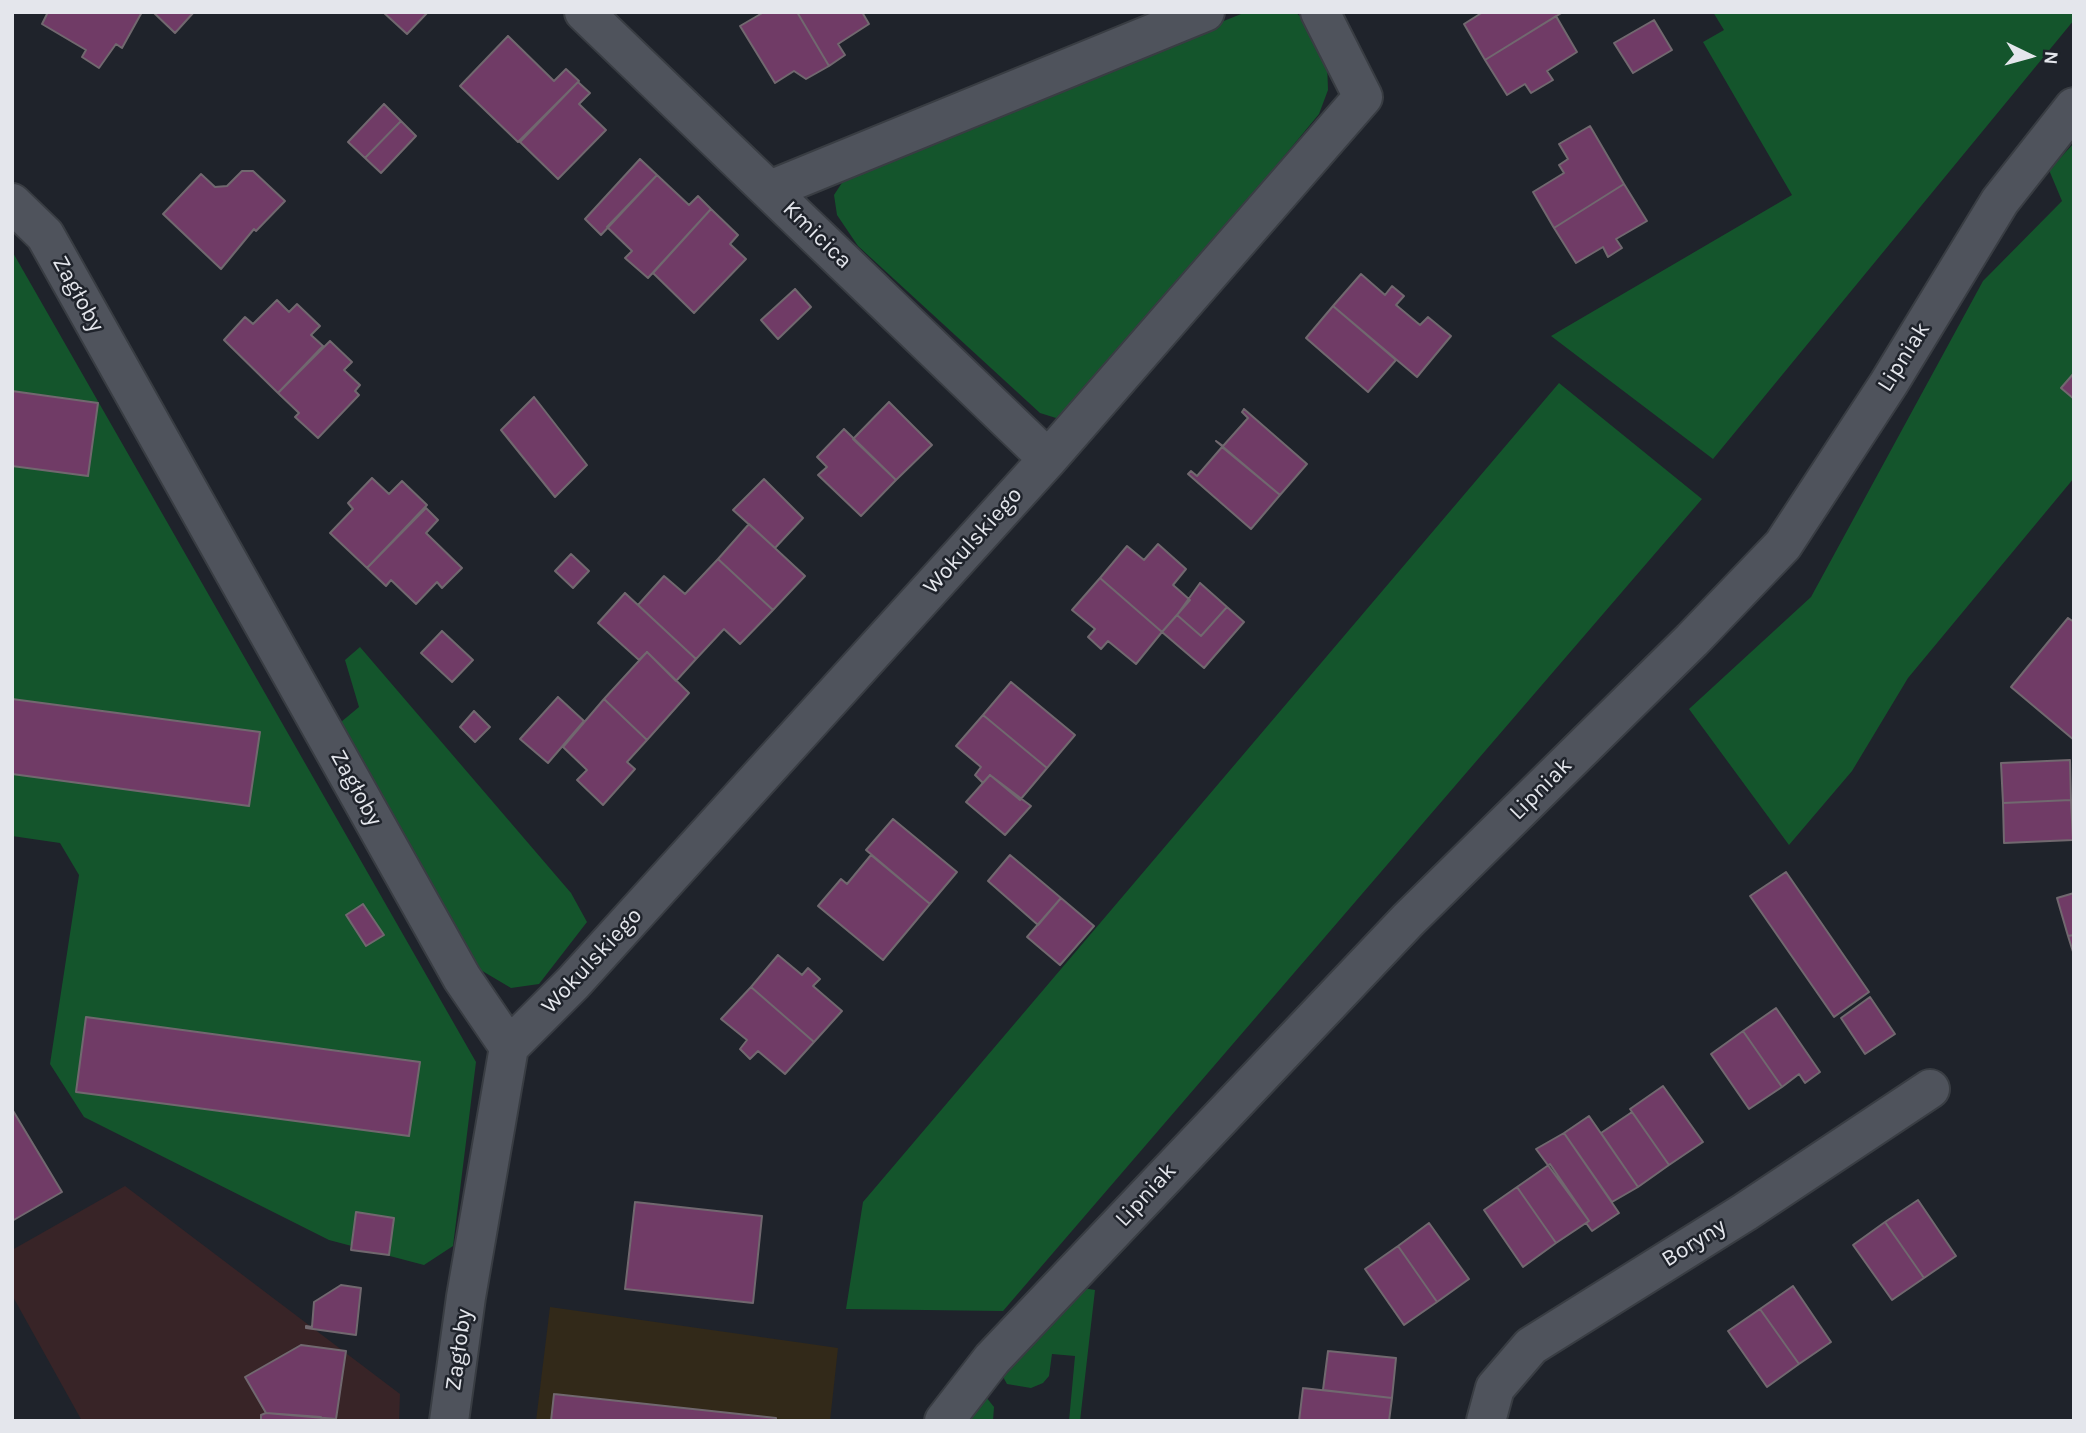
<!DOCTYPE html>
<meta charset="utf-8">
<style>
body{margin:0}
#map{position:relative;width:2086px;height:1433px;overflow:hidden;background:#1f232b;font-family:Karla,sans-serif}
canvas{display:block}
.frame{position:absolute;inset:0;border:14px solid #e4e6ec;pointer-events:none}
.north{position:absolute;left:1995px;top:21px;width:70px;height:70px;-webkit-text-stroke:5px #1f232b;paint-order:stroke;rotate:95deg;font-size:19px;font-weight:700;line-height:28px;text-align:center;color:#e4e6ec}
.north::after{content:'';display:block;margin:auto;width:24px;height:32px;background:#e4e6ec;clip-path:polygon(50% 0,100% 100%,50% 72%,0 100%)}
</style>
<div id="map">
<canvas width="2086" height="1433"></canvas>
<div class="frame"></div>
<div class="north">N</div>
</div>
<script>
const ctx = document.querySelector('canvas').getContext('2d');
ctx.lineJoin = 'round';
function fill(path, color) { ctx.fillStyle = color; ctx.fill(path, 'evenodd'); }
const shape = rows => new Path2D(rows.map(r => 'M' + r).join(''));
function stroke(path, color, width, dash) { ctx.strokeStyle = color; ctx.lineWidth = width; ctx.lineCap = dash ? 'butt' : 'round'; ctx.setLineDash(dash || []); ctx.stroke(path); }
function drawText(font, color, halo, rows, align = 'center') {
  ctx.font = font + ' Karla,sans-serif'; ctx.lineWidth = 5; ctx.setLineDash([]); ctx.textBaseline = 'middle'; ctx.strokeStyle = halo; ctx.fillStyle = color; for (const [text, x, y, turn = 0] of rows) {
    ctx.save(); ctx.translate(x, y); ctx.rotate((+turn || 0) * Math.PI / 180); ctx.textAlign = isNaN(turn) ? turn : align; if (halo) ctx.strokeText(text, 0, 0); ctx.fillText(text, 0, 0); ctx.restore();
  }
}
fill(shape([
 [550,1307,838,1348,830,1421,536,1421]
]), '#322919');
fill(shape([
 [125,1186,400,1394,399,1421,82,1421,12,1295,12,1250]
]), '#382427');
fill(shape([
 [1246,12,1295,12,1301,17,1327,62,1328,90,1319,114,1073,412,1056,418,1040,413,858,246,837,215,834,195,849,172],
 [1713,12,2074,12,2074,20,1713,459,1551,336,1792,195,1703,42,1724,30],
 [2074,143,2074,478,1908,678,1852,771,1789,845,1689,709,1811,597,1983,281,2062,201,2049,170],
 [12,251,476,1062,453,1246,424,1265,329,1240,84,1117,50,1064,79,875,60,843,12,836],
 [1559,383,1702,499,1003,1311,846,1309,863,1202],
 [360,647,571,893,587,922,539,984,511,988,479,969,341,722,359,707,345,660],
 [1083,1288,1095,1290,1080,1421,1069,1421,1075,1356,1052,1354,1049,1376,1043,1383,1031,1388,1007,1384,1002,1375],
 [986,1397,994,1407,993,1421,967,1421]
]), '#14552c');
const building = shape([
 [142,12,122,48,116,44,99,68,82,57,86,50,42,24,48,12,142,12],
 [153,12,194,12,175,33,153,12],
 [383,12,428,12,407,34,383,12],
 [764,12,797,12,829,66,806,79,794,71,775,83,740,26,764,12],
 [797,12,862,12,869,24,838,44,845,55,829,66,797,12],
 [1483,12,1563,12,1485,60,1464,24,1483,12],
 [1556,16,1577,52,1547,71,1553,80,1531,93,1525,84,1507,95,1485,60,1556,16],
 [1654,20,1672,50,1633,73,1614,43,1654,20],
 [508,36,554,81,566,69,579,81,518,142,460,86,508,36],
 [578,82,590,93,579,104,606,130,558,179,520,142,578,82],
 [384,104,401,121,365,158,348,142,384,104],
 [401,121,416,136,381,173,365,158,401,121],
 [1590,126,1624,184,1554,228,1533,192,1564,173,1559,165,1568,159,1559,144,1590,126],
 [640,159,657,175,601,235,585,219,640,159],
 [242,171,253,171,285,201,256,231,254,229,221,269,163,214,201,174,215,187,227,186,242,171],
 [657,175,689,205,698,196,711,209,648,278,625,258,632,251,607,227,657,175],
 [1624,184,1647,221,1616,239,1622,248,1608,257,1603,247,1576,263,1554,228,1624,184],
 [711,209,738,235,730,244,746,259,694,313,653,273,711,209],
 [1361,274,1385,295,1392,286,1404,296,1396,305,1420,325,1428,317,1451,336,1417,377,1333,306,1361,274],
 [795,289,811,307,778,339,761,320,795,289],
 [277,300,289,312,297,304,320,326,311,335,323,346,278,393,224,340,245,317,253,324,277,300],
 [1333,306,1396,360,1368,392,1306,338,1333,306],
 [330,341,352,362,344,370,360,385,355,391,359,395,318,438,295,417,299,413,278,393,330,341],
 [2074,373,2074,399,2061,388,2074,373],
 [12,391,98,403,88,476,12,466,12,391],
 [534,397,587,465,555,497,501,430,534,397],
 [889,402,932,445,896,480,853,439,889,402],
 [1244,409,1307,464,1280,495,1216,441,1223,446,1248,418,1242,412,1244,409],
 [844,429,896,480,861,516,818,475,827,467,817,457,844,429],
 [1222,447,1280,495,1251,529,1188,474,1191,471,1197,476,1222,447],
 [372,478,389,494,402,481,427,505,367,568,330,533,353,509,348,503,372,478],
 [764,479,803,518,775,548,733,510,764,479],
 [426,508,438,520,426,533,462,568,442,588,437,582,416,604,391,580,386,586,367,568,426,508],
 [749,524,805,576,773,610,718,559,749,524],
 [1158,544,1186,569,1173,585,1190,600,1162,632,1100,578,1127,546,1144,560,1158,544],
 [571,554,589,571,573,588,555,571,571,554],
 [718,559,773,610,740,644,724,629,696,659,638,605,664,576,685,594,718,559],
 [1100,578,1162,632,1136,664,1108,641,1101,649,1088,637,1095,629,1072,610,1100,578],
 [1200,583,1227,607,1201,636,1177,615,1200,583],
 [625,593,696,659,676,681,647,652,639,660,598,623,625,593],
 [1227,607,1244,622,1204,668,1162,632,1177,615,1201,636,1227,607],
 [2068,618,2074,622,2074,740,2011,687,2068,618],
 [442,631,473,660,452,682,421,653,442,631],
 [647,652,689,693,647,740,604,699,647,652],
 [1011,682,1075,735,1047,768,983,715,1011,682],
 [558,697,584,721,548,763,520,739,558,697],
 [12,699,260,732,249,806,12,774,12,699],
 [604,699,647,740,627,762,635,769,603,805,577,780,587,770,563,747,604,699],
 [474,711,490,727,475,742,460,727,474,711],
 [983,715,1047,768,1020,800,990,775,983,783,975,775,981,767,956,746,983,715],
 [2070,760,2071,800,2003,803,2001,763,2070,760],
 [990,775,1031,806,1005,835,966,802,990,775],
 [2071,800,2073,840,2004,843,2003,803,2071,800],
 [893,819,957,872,930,904,866,850,893,819],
 [871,855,930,904,883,960,818,906,841,879,847,884,871,855],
 [1010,855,1061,898,1038,925,988,881,1010,855],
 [1786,872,1869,992,1834,1017,1750,896,1786,872],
 [2074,893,2074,935,2068,936,2057,898,2074,893],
 [1061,898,1094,926,1060,965,1027,937,1061,898],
 [363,904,384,935,366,946,346,915,363,904],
 [2074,935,2074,955,2068,936,2074,935],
 [778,955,802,975,808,968,820,979,813,986,842,1011,814,1042,751,987,778,955],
 [751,987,814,1042,785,1074,758,1051,750,1059,740,1049,747,1040,721,1019,751,987],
 [1870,997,1895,1034,1865,1054,1841,1018,1870,997],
 [1776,1008,1820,1072,1805,1083,1799,1074,1782,1087,1743,1031,1776,1008],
 [86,1017,420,1062,409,1136,76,1092,86,1017],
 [1743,1031,1782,1087,1749,1109,1711,1054,1743,1031],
 [1663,1086,1703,1142,1669,1165,1630,1109,1663,1086],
 [12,1109,62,1192,12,1221,12,1109],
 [1632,1112,1669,1165,1638,1187,1601,1133,1632,1112],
 [1589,1116,1638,1187,1612,1202,1564,1133,1589,1116],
 [1564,1133,1619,1213,1592,1231,1586,1223,1589,1221,1536,1149,1564,1133],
 [1550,1164,1589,1221,1556,1243,1517,1187,1550,1164],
 [1517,1187,1556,1243,1523,1267,1484,1210,1517,1187],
 [1918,1200,1956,1256,1924,1278,1885,1222,1918,1200],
 [635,1202,762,1216,753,1303,625,1289,635,1202],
 [356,1212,394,1218,389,1255,351,1250,356,1212],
 [1885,1222,1924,1278,1892,1300,1853,1245,1885,1222],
 [1429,1223,1469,1279,1437,1302,1398,1246,1429,1223],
 [1398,1246,1437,1302,1404,1325,1365,1269,1398,1246],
 [341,1285,361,1288,356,1335,306,1328,306,1326,312,1327,314,1302,341,1285],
 [1793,1286,1831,1342,1799,1364,1760,1309,1793,1286],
 [1760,1309,1799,1364,1767,1387,1728,1331,1760,1309],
 [301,1345,346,1351,336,1419,266,1413,245,1377,301,1345],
 [1328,1351,1396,1358,1392,1398,1323,1390,1328,1351],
 [1303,1388,1392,1398,1389,1421,1299,1421,1303,1388],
 [554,1394,776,1418,776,1421,551,1421,554,1394],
 [266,1413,321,1417,321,1421,261,1421,261,1415,266,1413]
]);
fill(building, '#703b66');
stroke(building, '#71686f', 2);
const minor = shape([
 [584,12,1048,459],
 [770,190,1205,12],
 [12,203,45,235,462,978,509,1047,466,1297,449,1421],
 [509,1047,573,983,1048,459,1363,97,1320,12],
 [944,1421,992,1359,1408,920,1692,640,1783,545,1889,383,2000,201,2074,107],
 [1486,1421,1495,1388,1531,1346,1745,1212,1930,1089]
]);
stroke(minor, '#393d43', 42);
stroke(minor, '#4f535c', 38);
drawText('23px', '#e4e6ec', '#1f232b', [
 ["Kmicica",817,235,44],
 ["Zagłoby",78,294,61],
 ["Lipniak",1904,357,-58],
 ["Wokulskiego",973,541,-48],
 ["Zagłoby",356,788,61],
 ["Lipniak",1541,789,-45],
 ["Wokulskiego",592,961,-47],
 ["Lipniak",1146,1195,-47],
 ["Boryny",1694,1243,-32],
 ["Zagłoby",459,1350,-82]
]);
</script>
